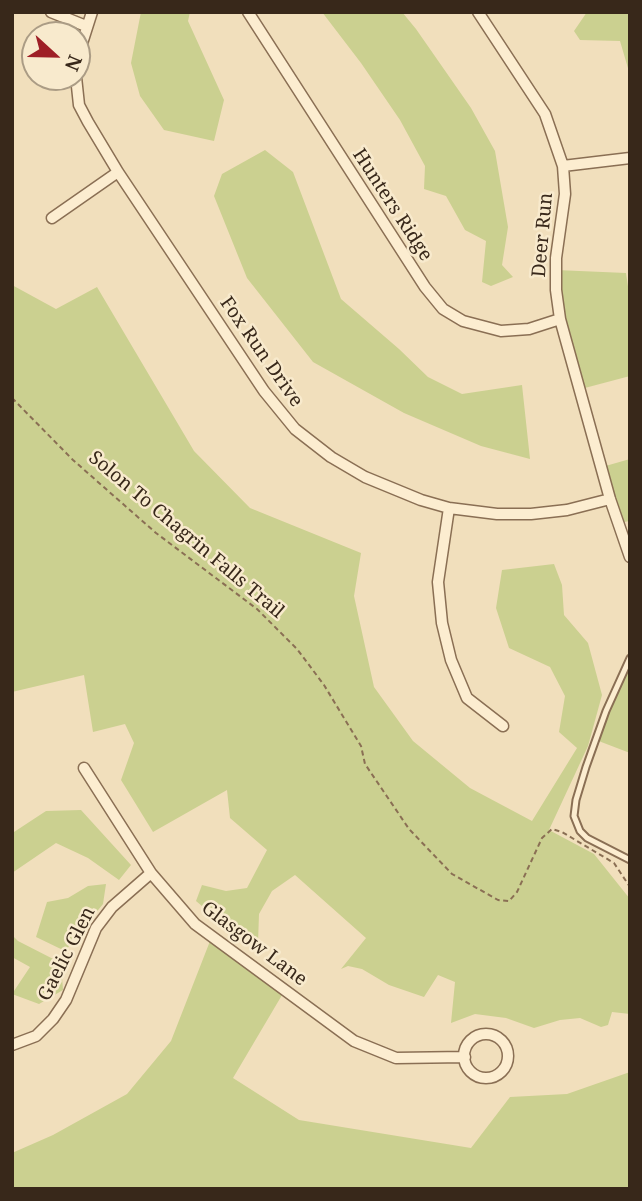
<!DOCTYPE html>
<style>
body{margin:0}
#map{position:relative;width:642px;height:1201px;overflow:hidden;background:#f1dfbc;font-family:"Noto Serif",serif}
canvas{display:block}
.frame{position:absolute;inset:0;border:14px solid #38281a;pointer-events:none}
.north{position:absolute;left:21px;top:21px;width:70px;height:70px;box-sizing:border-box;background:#f8eacd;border:2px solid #ab9c85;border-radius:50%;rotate:112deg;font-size:19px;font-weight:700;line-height:28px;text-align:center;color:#38281a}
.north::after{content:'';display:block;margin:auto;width:24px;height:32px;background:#9e1f26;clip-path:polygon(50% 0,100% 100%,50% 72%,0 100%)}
</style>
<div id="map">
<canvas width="642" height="1201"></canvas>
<div class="frame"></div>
<div class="north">N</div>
</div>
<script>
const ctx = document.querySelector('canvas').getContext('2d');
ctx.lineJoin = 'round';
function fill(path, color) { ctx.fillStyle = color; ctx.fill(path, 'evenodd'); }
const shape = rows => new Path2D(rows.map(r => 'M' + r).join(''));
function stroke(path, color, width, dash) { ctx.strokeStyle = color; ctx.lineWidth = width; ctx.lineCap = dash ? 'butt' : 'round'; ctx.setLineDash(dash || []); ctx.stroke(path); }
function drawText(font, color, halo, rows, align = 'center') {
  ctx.font = font + ' "Noto Serif",serif'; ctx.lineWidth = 5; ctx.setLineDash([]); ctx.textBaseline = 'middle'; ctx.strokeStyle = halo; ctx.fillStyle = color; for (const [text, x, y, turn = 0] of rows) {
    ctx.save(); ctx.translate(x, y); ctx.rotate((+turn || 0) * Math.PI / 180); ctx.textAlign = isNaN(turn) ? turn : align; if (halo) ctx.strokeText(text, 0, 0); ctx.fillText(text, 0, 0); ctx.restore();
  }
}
fill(shape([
 [141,12,190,12,188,21,224,100,214,141,164,130,140,96,131,63],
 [322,12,402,12,416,29,471,108,495,151,508,227,502,265,513,277,491,286,482,282,486,241,465,230,446,196,424,189,425,166,400,120,361,63],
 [587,12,630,12,630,75,620,41,580,40,574,31],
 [265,150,293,172,341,299,399,349,428,377,462,394,522,385,530,459,481,446,404,413,313,362,247,278,214,196,222,174],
 [556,270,626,273,630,300,630,376,581,389,560,319],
 [12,285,56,309,97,287,194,451,250,508,361,553,354,596,374,687,413,741,470,788,532,821,577,748,559,732,565,696,550,667,509,648,496,608,502,570,554,564,562,585,564,615,588,643,602,695,588,746,549,830,594,854,630,899,630,1014,612,1012,608,1025,601,1027,580,1018,560,1020,534,1028,506,1018,475,1014,451,1023,455,982,438,975,424,997,389,985,362,969,348,966,341,969,366,938,295,875,272,891,259,914,258,943,228,928,196,901,202,885,226,891,247,888,267,850,230,818,227,790,153,832,121,780,134,743,125,724,93,732,84,675,12,692],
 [630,459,630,521,618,523,602,467],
 [630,658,630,753,596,740],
 [81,810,131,865,119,880,88,858,56,843,12,873,12,830,14,832,46,811],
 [106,884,103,904,65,951,36,937,47,902,68,898,88,886],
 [12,935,18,941,61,963,63,990,39,1004,12,994,30,967,12,957],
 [212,936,285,990,233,1078,299,1120,471,1148,510,1097,567,1094,630,1072,630,1189,12,1189,12,1153,53,1135,127,1094,171,1041]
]), '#cbd090');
const service = shape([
 [630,658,606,711,586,767,576,800,574,816,580,831,587,838,630,860]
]);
const minor = shape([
 [51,12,86,26],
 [248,12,425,287,443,309,463,321,501,331,529,329,560,319],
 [478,12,545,114,563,166,565,194,556,258,556,290,560,319,610,499,630,557],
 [77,59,92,12],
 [76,77,79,105,88,122,118,172,264,391,295,429,331,457,365,477,421,500,449,508,497,514,531,514,567,510,610,499],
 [563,166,630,158],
 [52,218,118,172],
 [449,508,438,582,442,623,451,660,467,698,503,726],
 [84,768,151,873,195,924,354,1041,396,1058,465,1057],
 '464 1056a22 22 0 1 1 44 0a22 22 0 1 1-44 0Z',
 [12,1045,36,1036,53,1019,66,1000,96,928,112,907,151,873]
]);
stroke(service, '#8a6f54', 9);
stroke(minor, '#8a6f54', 13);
stroke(shape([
 [12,398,73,460,156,533,257,609,297,649,324,685,361,746,365,764,409,829,452,874,498,900,509,901,517,892,542,838,552,829,562,832,614,863,630,887]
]), '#8a6f54', 2, [5, 3.5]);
stroke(service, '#fcedd0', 5);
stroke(minor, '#fcedd0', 10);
drawText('19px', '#38281a', '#f8eacd', [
 ["Hunters Ridge",392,205,57],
 ["Deer Run",543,235,-85],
 ["Fox Run Drive",261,352,55],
 ["Solon To Chagrin Falls Trail",186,535,40],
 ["Glasgow Lane",254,944,37],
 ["Gaelic Glen",67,954,-63]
]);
</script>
